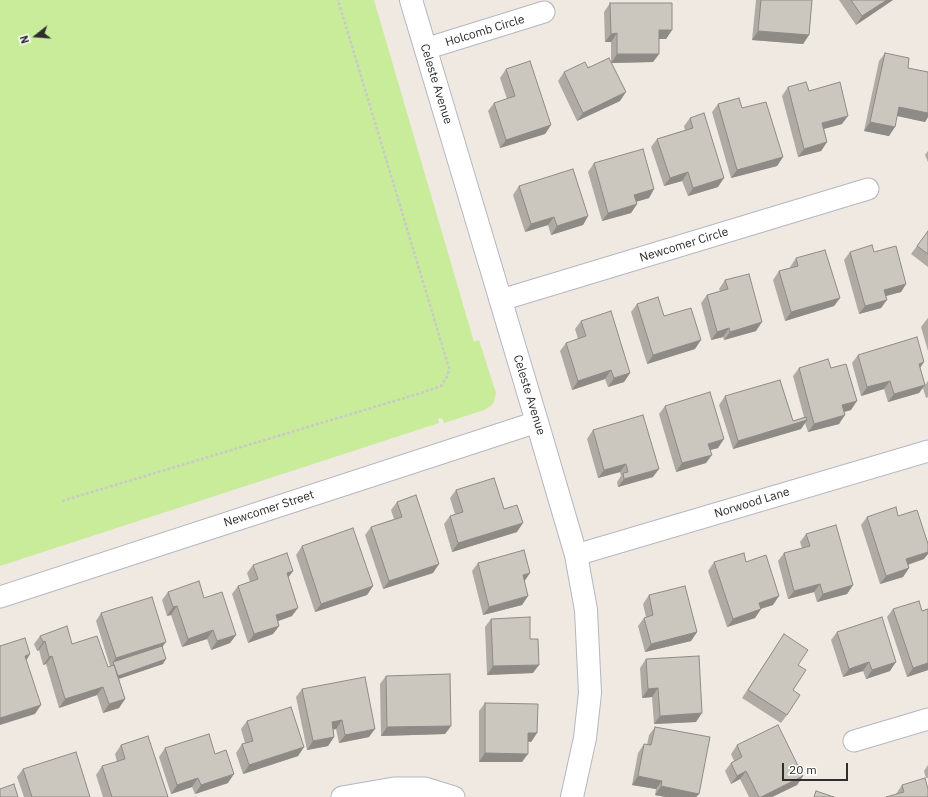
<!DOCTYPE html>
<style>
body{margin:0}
#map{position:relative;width:928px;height:797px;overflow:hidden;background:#efe9e1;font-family:"IBM Plex Sans",sans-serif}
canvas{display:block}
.north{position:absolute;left:16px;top:16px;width:40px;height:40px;-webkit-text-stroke:3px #fff;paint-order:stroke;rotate:253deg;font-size:11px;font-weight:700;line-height:16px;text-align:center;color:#2e2e2e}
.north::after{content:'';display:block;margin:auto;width:14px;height:18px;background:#2e2e2e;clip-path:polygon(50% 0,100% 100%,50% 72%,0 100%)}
.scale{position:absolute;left:782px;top:763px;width:66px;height:18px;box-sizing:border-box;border:2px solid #2e2e2e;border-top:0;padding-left:5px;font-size:12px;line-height:14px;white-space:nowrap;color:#2e2e2e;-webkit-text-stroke:3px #fff;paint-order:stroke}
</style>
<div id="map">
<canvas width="928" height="797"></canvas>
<div class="north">N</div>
<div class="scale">20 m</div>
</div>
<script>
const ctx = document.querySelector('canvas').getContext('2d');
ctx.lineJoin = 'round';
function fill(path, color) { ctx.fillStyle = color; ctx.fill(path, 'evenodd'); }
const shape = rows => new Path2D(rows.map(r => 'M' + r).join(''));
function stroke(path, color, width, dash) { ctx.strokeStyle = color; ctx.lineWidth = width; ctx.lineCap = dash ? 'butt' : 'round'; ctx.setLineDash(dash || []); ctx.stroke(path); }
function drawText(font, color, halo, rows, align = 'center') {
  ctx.font = font + ' "IBM Plex Sans",sans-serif'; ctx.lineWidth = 3; ctx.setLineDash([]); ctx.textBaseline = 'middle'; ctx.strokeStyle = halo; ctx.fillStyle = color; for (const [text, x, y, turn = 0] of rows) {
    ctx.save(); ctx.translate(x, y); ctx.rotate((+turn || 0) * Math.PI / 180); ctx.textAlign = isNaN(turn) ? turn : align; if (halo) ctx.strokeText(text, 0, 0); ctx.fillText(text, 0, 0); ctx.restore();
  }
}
fill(shape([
 [0,0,374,0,474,342,479,340,496,393,494,402,491,406,484,410,444,423,442,418,438,419,439,423,0,566]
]), '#c9ec9a');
const minor = shape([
 [425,49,544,12],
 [501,300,868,189],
 [576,555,928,451],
 [0,597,537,422],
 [854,741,928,719],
 [342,797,394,788,425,788,454,797]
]);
const tertiary = shape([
 [411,0,537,422,576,555,586,610,590,693,585,738,572,797]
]);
stroke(minor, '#b4b7c1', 23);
stroke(tertiary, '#b4b7c1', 24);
stroke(shape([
 [62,501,421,393,441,386,448,375,449,368,338,0]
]), '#c9c9c9', 2.5, [3, 2]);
stroke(minor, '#fff', 21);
stroke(tertiary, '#fff', 22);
fill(shape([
 [756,0,812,0,809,35,803,44,752,40],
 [839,0,893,0,856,25],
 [610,3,672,30,666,39,659,39,659,54,653,62,612,63,620,101,577,121,558,81,564,72,611,62,611,42,605,42,604,12],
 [885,53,908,68,928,72,928,117,925,122,897,116,889,136,864,131,879,61],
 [506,69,551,125,545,134,500,148,488,111,494,103,507,99,500,78],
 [788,87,809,91,842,124,824,129,827,142,821,151,798,157,782,96],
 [718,104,742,108,783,157,777,166,731,178,712,112],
 [690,118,718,187,688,196,682,181,664,186,651,147,657,139,685,130,684,126],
 [928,151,928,162,925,155],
 [594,163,654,189,649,198,636,202,637,204,631,213,602,221,588,172],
 [519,186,588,216,583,225,551,235,548,225,525,232,513,195],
 [928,231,928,267,911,254],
 [850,252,874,252,906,284,901,292,886,296,881,308,859,314,844,260],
 [796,258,840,298,834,306,785,321,773,280,779,271,790,268,790,267],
 [725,280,756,331,724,340,723,337,711,340,701,303,707,295,720,291,719,289],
 [637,304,664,316,695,349,647,364,631,312],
 [928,318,928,351,921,327,927,319],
 [581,321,630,373,624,382,608,387,605,379,572,390,560,351,566,343,578,339,575,329],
 [858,355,920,368,925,385,919,393,888,402,884,389,861,396,852,363],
 [799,368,831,368,851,410,844,412,839,424,808,432,805,423,801,429,733,449,719,405,725,396,793,421,804,417,793,376],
 [928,381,928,397,926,398,923,388],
 [665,406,718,448,710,450,706,463,676,472,659,414],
 [593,430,653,477,618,487,617,482,621,476,620,472,598,478,587,439],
 [456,490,504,509,517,532,452,552,444,524,450,516,455,514,450,498],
 [397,502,433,573,383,589,365,535,371,527,394,519,391,510],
 [898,516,924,559,908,565,909,568,903,577,880,584,861,525,867,517],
 [806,534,853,585,847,594,817,602,814,592,788,599,778,561,784,553,802,548,800,542],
 [302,546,373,586,367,595,315,612,296,555],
 [714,562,746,562,773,605,761,609,755,618,727,627,708,571],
 [478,563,524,581,528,596,522,605,483,615,472,571],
 [253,565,293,571,288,578,292,616,278,621,279,626,273,634,248,643,232,594,238,586,250,582,247,573],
 [168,592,204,598,236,635,230,643,211,650,207,639,182,647,171,615,167,616,162,600],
 [649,595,697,632,691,641,645,652,638,626,644,618,646,617,643,604],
 [893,609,922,611,928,609,928,670,907,677,887,617],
 [101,613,163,647,163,664,119,679,125,699,119,708,103,713,97,695,59,708,46,664,43,665,39,650,37,651,34,644,40,636,72,644,108,667,110,666,96,621],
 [491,619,530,639,533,673,487,675,485,627],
 [837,632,890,671,866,679,863,671,843,677,831,640],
 [784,634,798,665,793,690,787,715,781,723,742,698],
 [646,659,696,722,654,724,652,697,642,698,640,668],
 [386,676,451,726,445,734,381,736,380,684],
 [302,689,369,737,339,743,336,729,333,730,334,737,328,746,307,750,296,697],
 [485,703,537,733,531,742,528,741,522,762,479,762,479,711],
 [247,721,304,747,298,756,243,774,236,753,242,744,245,743,241,729],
 [655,727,699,794,696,797,666,797,655,795,656,789,632,785,638,753,644,744,647,745,649,735],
 [121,745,168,797,103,797,96,775,102,766,117,762,115,754],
 [737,745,803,776,797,785,772,797,749,797,740,779,731,784,725,771,731,763,734,761,731,754],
 [165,748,215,754,228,783,195,794,192,787,171,794,159,757],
 [928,765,928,779,928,778,926,778,924,771],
 [23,769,90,797,24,797,17,777],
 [902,785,928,789,896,794]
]), '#afaba4');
fill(shape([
 [887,0,893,0,856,25,862,16],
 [659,30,672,30,666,39,653,39],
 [758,31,809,35,803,44,752,40],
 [617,33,611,42,605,42,611,34],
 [617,54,659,54,653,62,611,63],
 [626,92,620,101,577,121,583,113],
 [899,107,928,113,928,117,925,122,893,115],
 [848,116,842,124,816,131,822,123],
 [870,122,895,127,889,136,864,131],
 [551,125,545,134,500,148,506,140],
 [827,142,821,151,798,157,804,149],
 [783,157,777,166,731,178,737,170],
 [688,172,682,181,664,186,670,178],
 [724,178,718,187,688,196,693,188],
 [654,189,649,198,628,204,634,195],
 [637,204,631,213,602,221,608,213],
 [588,216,583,225,551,235,557,226],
 [554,217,548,225,525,232,531,224],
 [906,284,901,292,878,298,884,290],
 [840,298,834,306,785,321,791,312],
 [887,300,881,308,859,314,865,306],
 [762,322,756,331,724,340,730,332],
 [729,328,723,337,711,340,717,332],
 [701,340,695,349,647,364,653,355],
 [924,362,918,371,919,364],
 [611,370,605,379,572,390,578,381],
 [630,373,624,382,608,387,614,378],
 [890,381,884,389,861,396,867,387],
 [925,385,919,393,888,402,894,394],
 [857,401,851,410,836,414,842,405],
 [845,415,839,424,808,432,814,424],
 [807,420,801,429,733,449,738,441],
 [724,439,718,448,702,452,708,444],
 [712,455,706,463,676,472,682,463],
 [626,464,620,472,598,478,604,470],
 [659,469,653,477,618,487,624,479],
 [523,523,517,532,452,552,458,543],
 [928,552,928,554,924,559,900,567,906,559],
 [439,564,433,573,383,589,389,581],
 [909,568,903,577,880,584,886,576],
 [293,571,287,579,287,573],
 [530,573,524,582,523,575],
 [820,584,814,592,788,599,794,591],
 [853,585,847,594,817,602,823,594],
 [373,586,367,595,315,612,321,604],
 [528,596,522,605,483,615,489,607],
 [779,596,773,605,753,611,759,603],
 [177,606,171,615,167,616,173,607],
 [298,608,292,616,270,624,276,615],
 [761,609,755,618,727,627,733,619],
 [279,626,273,634,248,643,254,634],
 [213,630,207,639,182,647,188,639],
 [697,632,691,641,645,652,651,644],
 [236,635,230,643,211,650,217,641],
 [45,641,39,650,37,651,43,642],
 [166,642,160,650,113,662,116,658],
 [30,654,25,663,25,656],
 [52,656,46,664,43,665,49,657],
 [166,659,163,664,115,680,118,676],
 [869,662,863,671,843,677,849,669],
 [896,662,890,671,866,679,872,670],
 [928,663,928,670,907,677,913,668],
 [539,665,533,673,487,675,493,666],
 [103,687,97,695,59,708,65,699],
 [658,688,652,697,642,698,648,689],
 [125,699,119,708,103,713,109,704],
 [41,705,35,714,0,725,0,718],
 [702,713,696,722,654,724,660,716],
 [342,720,336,729,326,731,332,722],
 [451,726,445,734,381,736,387,727],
 [375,729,369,737,339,743,345,735],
 [528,733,537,733,531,742,522,741],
 [334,737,328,746,307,750,313,741],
 [304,747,298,756,243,774,249,765],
 [485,753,528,754,522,762,479,762],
 [746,771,740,779,731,784,737,776],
 [234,774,228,783,195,794,201,785],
 [638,776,662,781,656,789,632,785],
 [803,776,797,785,772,797,761,797],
 [198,778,192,787,171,794,177,785],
 [661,786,699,794,696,797,666,797,655,795]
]), '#8e8b86');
const building = shape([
 [761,0,812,0,809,35,758,31,761,0],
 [851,0,887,0,862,16,851,0],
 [610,3,672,3,672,30,659,30,659,54,617,54,617,33,611,34,610,3],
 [885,53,909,58,908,68,928,72,928,113,899,107,895,127,870,122,885,53],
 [609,58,626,92,583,113,564,72,585,62,588,68,609,58],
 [530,61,551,125,506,140,494,103,515,96,506,69,530,61],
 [806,82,809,91,840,82,848,116,822,123,827,142,804,149,788,87,806,82],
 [739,98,742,108,766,102,783,157,737,170,718,104,739,98],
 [704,113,724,178,693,188,688,172,670,178,657,139,693,128,690,118,704,113],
 [643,149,654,189,634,195,637,204,608,213,594,163,643,149],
 [573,169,588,216,557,226,554,217,531,224,519,186,573,169],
 [928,231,928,254,917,246,928,231],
 [872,245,874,252,896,246,906,284,884,290,887,300,865,306,850,252,872,245],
 [825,250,840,298,791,312,779,271,798,266,796,258,825,250],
 [749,274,762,322,730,332,729,328,717,332,707,295,728,289,725,280,749,274],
 [658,297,664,316,691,308,701,340,653,355,637,304,658,297],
 [611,311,630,373,614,378,611,370,578,381,566,343,586,336,581,321,611,311],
 [917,337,924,362,919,364,925,385,894,394,890,381,867,387,858,355,917,337],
 [828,359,831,368,846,364,857,401,842,405,845,415,814,424,799,368,828,359],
 [780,380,793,421,806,417,807,420,738,441,725,396,780,380],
 [710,392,724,439,708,444,712,455,682,463,665,406,710,392],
 [643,415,659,469,624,479,623,473,628,472,626,464,604,470,593,430,643,415],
 [494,478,504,509,517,505,523,523,458,543,450,516,463,512,456,490,494,478],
 [416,495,439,564,389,581,371,527,402,517,397,502,416,495],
 [896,507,898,516,917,510,928,544,928,552,906,559,909,568,886,576,867,517,896,507],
 [836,525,853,585,823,594,820,584,794,591,784,553,810,546,806,534,836,525],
 [353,528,373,586,321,604,302,546,353,528],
 [524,550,530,573,523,575,528,596,489,607,478,563,524,550],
 [287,553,293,571,287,573,298,608,276,615,279,626,254,634,238,586,258,579,253,565,287,553],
 [744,553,746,562,766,555,779,596,759,603,761,609,733,619,714,562,744,553],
 [199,581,204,598,222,592,236,635,217,641,213,630,188,639,177,606,173,607,168,592,199,581],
 [685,586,697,632,651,644,644,618,653,615,649,595,685,586],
 [152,597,166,642,116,658,101,613,152,597],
 [919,601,922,611,928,609,928,663,913,668,893,609,919,601],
 [530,617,530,639,538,639,539,665,493,666,491,619,530,617],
 [882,617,896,662,872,670,869,662,849,669,837,632,882,617],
 [67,626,72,644,97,636,108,667,114,665,125,699,109,704,103,687,65,699,52,656,49,657,45,641,43,642,40,636,67,626],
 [784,634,808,650,798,665,806,670,793,690,800,695,787,715,748,690,784,634],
 [25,638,30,654,25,656,41,705,0,718,0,646,25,638],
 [162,646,166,659,118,676,113,662,162,646],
 [699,656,702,713,660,716,658,688,648,689,646,659,699,656],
 [450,674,451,726,387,727,386,676,450,674],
 [365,677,375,729,345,735,342,720,332,722,334,737,313,741,302,689,365,677],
 [485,703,538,704,537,733,528,733,528,754,485,753,485,703],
 [291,707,304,747,249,765,242,744,253,741,247,721,291,707],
 [778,725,803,776,761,797,759,797,746,771,737,776,731,763,742,757,737,745,778,725],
 [655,727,710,737,699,794,661,786,662,781,638,776,644,744,651,745,655,727],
 [209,734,215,754,226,750,234,774,201,785,198,778,177,785,165,748,209,734],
 [148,736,168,797,112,797,102,766,125,759,121,745,148,736],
 [76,752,90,797,32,797,23,769,76,752],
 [925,778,928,789,928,797,886,797,904,792,902,785,925,778],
 [14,784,18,797,0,797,0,789,14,784],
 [816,791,834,797,814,797,816,791]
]);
fill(building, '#cbc7bf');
stroke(building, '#8e8b86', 1);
drawText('12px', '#2e2e2e', '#fff', [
 ["Holcomb Circle",485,31,-17],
 ["Celeste Avenue",436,84,73],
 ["Newcomer Circle",684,245,-17],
 ["Celeste Avenue",529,395,73],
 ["Norwood Lane",752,503,-17],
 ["Newcomer Street",269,509,-18]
]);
</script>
